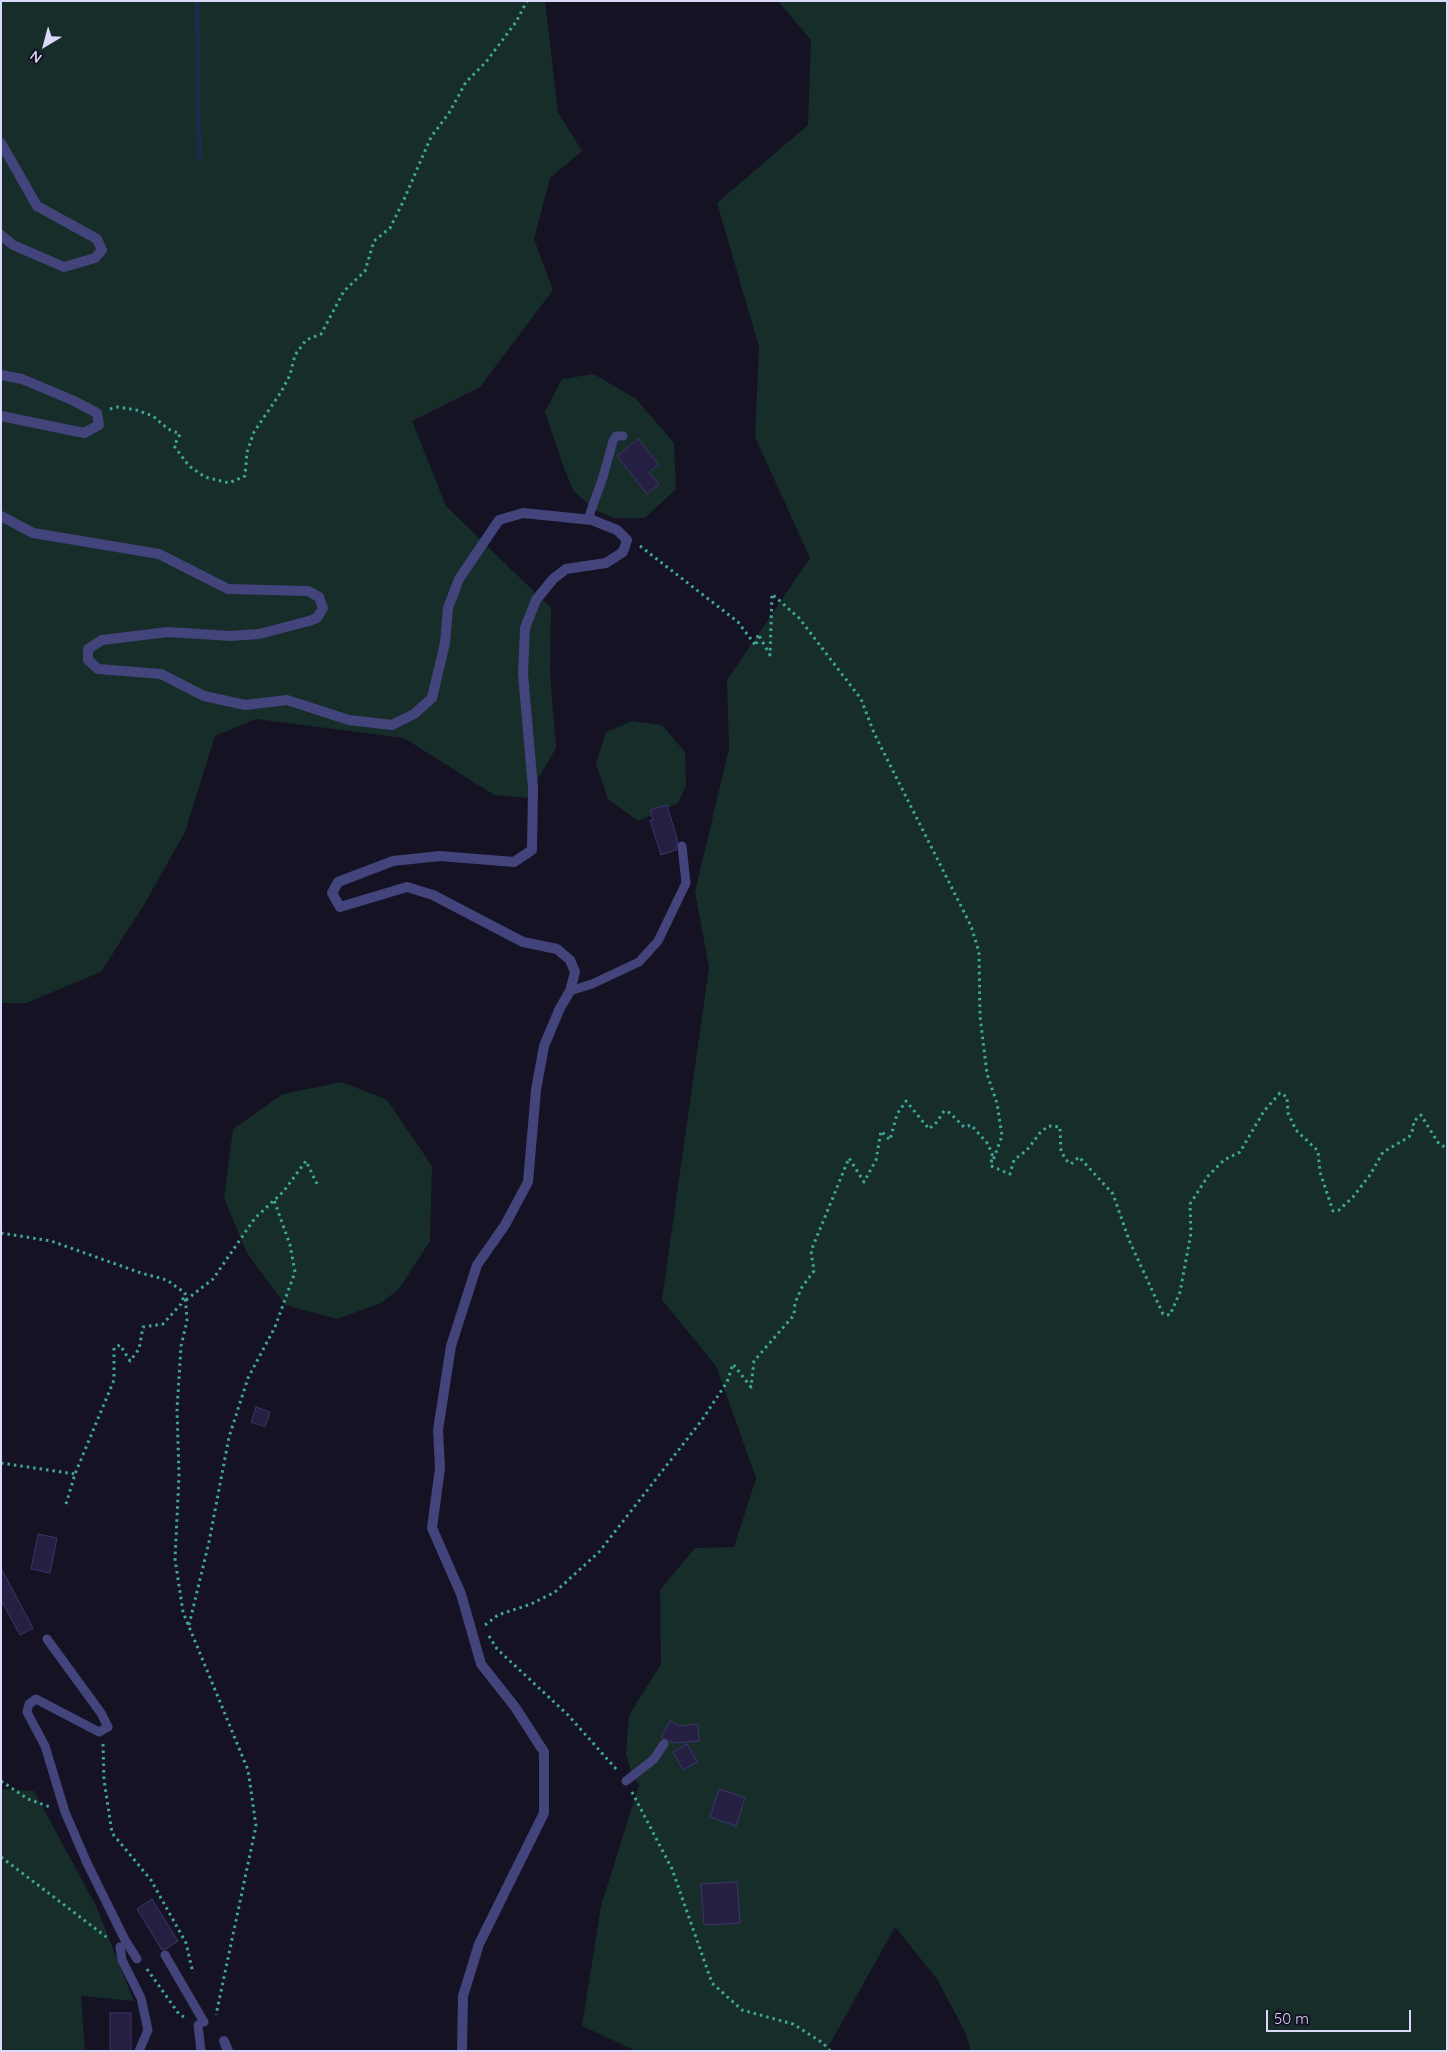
<!DOCTYPE html>
<style>
body{margin:0}
#map{position:relative;width:1448px;height:2052px;overflow:hidden;background:#141223;font-family:Quicksand,sans-serif}
canvas{display:block}
.frame{position:absolute;inset:0;border:2px solid #dbd9fa;pointer-events:none}
.north{position:absolute;left:20px;top:20px;width:50px;height:50px;-webkit-text-stroke:4px #141223;paint-order:stroke;rotate:217deg;font-size:14px;font-weight:700;line-height:20px;text-align:center;color:#dbd9fa}
.north::after{content:'';display:block;margin:auto;width:18px;height:22px;background:#dbd9fa;clip-path:polygon(50% 0,100% 100%,50% 72%,0 100%)}
.scale{position:absolute;left:1266px;top:2010px;width:145px;height:22px;box-sizing:border-box;border:2px solid #dbd9fa;border-top:0;padding-left:6px;font-size:15px;line-height:18px;white-space:nowrap;color:#dbd9fa;-webkit-text-stroke:4px #141223;paint-order:stroke}
</style>
<div id="map">
<canvas width="1448" height="2052"></canvas>
<div class="frame"></div>
<div class="north">N</div>
<div class="scale">50 m</div>
</div>
<script>
const ctx = document.querySelector('canvas').getContext('2d');
ctx.lineJoin = 'round';
function fill(path, color) { ctx.fillStyle = color; ctx.fill(path, 'evenodd'); }
const shape = rows => new Path2D(rows.map(r => 'M' + r).join(''));
function stroke(path, color, width, dash) { ctx.strokeStyle = color; ctx.lineWidth = width; ctx.lineCap = dash ? 'butt' : 'round'; ctx.setLineDash(dash || []); ctx.stroke(path); }
fill(shape([
 [1,1,545,1,558,112,582,151,550,178,534,239,553,290,480,387,412,421,446,506,551,608,550,674,556,748,527,798,494,795,404,738,256,719,215,736,185,832,145,903,101,972,26,1003,1,1003],
 [778,1,1447,1,1447,2051,971,2051,965,2032,937,1979,895,1927,826,2051,636,2051,582,2026,601,1906,639,1785,632,1776,626,1753,629,1715,661,1664,660,1590,695,1548,734,1547,756,1478,716,1366,662,1300,709,967,695,892,729,748,727,680,810,558,755,437,759,347,717,203,808,125,811,40],
 [594,374,636,399,674,443,676,489,645,518,614,518,593,509,573,490,563,465,545,412,562,379],
 [632,721,662,725,685,752,686,786,678,803,638,821,608,799,596,763,606,732],
 [342,1082,387,1100,432,1166,430,1241,399,1289,381,1303,337,1319,285,1305,247,1253,224,1198,233,1129,283,1094],
 [1,1789,34,1791,96,1906,134,2001,81,1996,85,2051,1,2051]
]), '#162d2a');
stroke(shape([
 [197,1,199,157]
]), '#172d48', 5.5);
const building = shape([
 [638,439,659,465,649,472,659,484,647,494,617,456,638,439],
 [667,805,678,842,676,850,661,855,650,820,653,820,650,810,667,805],
 [256,1407,270,1412,265,1427,251,1422,256,1407],
 [38,1534,57,1538,50,1573,31,1569,38,1534],
 [1,1568,33,1628,20,1635,1,1600,1,1568],
 [670,1721,680,1726,698,1724,699,1741,673,1743,661,1737,670,1721],
 [687,1744,697,1762,683,1770,673,1752,687,1744],
 [719,1789,745,1798,736,1826,710,1817,719,1789],
 [737,1882,740,1923,704,1925,701,1884,737,1882],
 [152,1899,178,1941,166,1949,162,1950,137,1909,152,1899],
 [110,2013,131,2013,131,2051,110,2051,110,2013]
]);
fill(building, '#252042');
stroke(building, '#3c356b', 1);
stroke(shape([
 [110,409,118,407,136,410,153,416,168,429,180,434,174,446,189,466,205,477,229,483,245,476,247,452,254,432,281,392,290,375,295,355,306,340,321,334,344,291,365,271,374,241,390,228,402,204,431,137,449,113,466,82,486,62,516,22,527,1],
 [640,546,738,622,756,646,758,634,770,655,772,594,799,618,861,699,874,733,971,926,979,952,980,1016,987,1074,997,1103,1002,1136,992,1163],
 [991,1166,1010,1174,1014,1160,1027,1150,1040,1133,1048,1126,1060,1127,1061,1151,1066,1160,1071,1164,1079,1157,1113,1194,1129,1240,1163,1314,1170,1315,1180,1292,1191,1233,1190,1204,1208,1176,1224,1160,1240,1152,1264,1111,1280,1093,1287,1097,1288,1113,1296,1130,1318,1151,1320,1172,1333,1211,1339,1210,1353,1197,1370,1175,1383,1152,1409,1137,1414,1127,1413,1122,1421,1115,1439,1144,1447,1148],
 [1,1233,51,1241,141,1273,167,1280,185,1293,187,1321,181,1346,177,1409,179,1476,175,1559,183,1612,248,1770,256,1826,216,2015],
 [186,1300,213,1279,255,1218,283,1192,306,1161,317,1184],
 [1,1463,75,1474],
 [66,1504,75,1474,114,1380,114,1348,120,1345,130,1361,139,1349,143,1327,163,1324,181,1304,184,1296],
 [189,1625,209,1542,229,1437,248,1378,275,1327,295,1272,290,1245,274,1200],
 [485,1625,498,1615,531,1604,555,1592,599,1552,702,1420,727,1382,733,1364,751,1387,754,1361,794,1315,795,1303,802,1287,814,1271,811,1251,849,1158,864,1182,876,1160,881,1131,890,1140,897,1114,906,1101,929,1129,937,1122,944,1111,950,1113,964,1127,971,1125,988,1144,992,1154,991,1166],
 [489,1636,497,1649,568,1715,617,1770],
 [103,1744,104,1780,112,1833,151,1880,186,1943,193,1973],
 [1,1781,28,1799,50,1807],
 [632,1792,672,1869,712,1983,742,2010,793,2024,823,2043,830,2051],
 [1,1857,109,1939],
 [147,1969,179,2014,184,2017]
]), '#3fa89b', 3, [2.5, 4]);
stroke(shape([
 [588,519,603,477,613,441,616,436,623,436],
 [570,991,592,984,639,962,658,941,686,883,682,846],
 [47,1639,101,1713,108,1727,99,1732,36,1699,29,1704,27,1712,45,1746,65,1812,87,1863,125,1940,137,1959],
 [626,1781,654,1759,664,1744],
 [120,1947,122,1960,141,1998,148,2030,139,2051],
 [165,1955,204,2022],
 [198,2025,201,2051]
]), '#43447c', 9);
stroke(shape([
 [1,143,37,206,97,239,102,250,95,258,64,267,13,245,1,235],
 [1,375,22,379,72,400,97,413,99,425,84,433,1,416],
 [1,516,33,533,159,554,228,589,308,591,319,597,323,608,317,618,309,621,259,634,231,636,168,632,102,640,88,649,88,660,98,669,161,674,204,696,245,705,287,700,349,720,392,725,414,714,432,698,445,643,448,608,459,579,499,520,523,513,592,520,617,530,627,540,623,552,606,563,566,569,553,579,536,600,525,628,523,674,533,788,532,850,514,862,440,856,393,861,338,882,332,893,340,907,407,887,433,895,523,942,557,949,570,960,575,972,570,991,560,1008,544,1046,536,1090,528,1182,505,1225,477,1265,451,1346,438,1430,440,1468,432,1528,461,1594,481,1664,515,1707,544,1752,544,1813,479,1944,463,1996,462,2051],
 [224,2041,228,2051]
]), '#43447c', 10);
</script>
